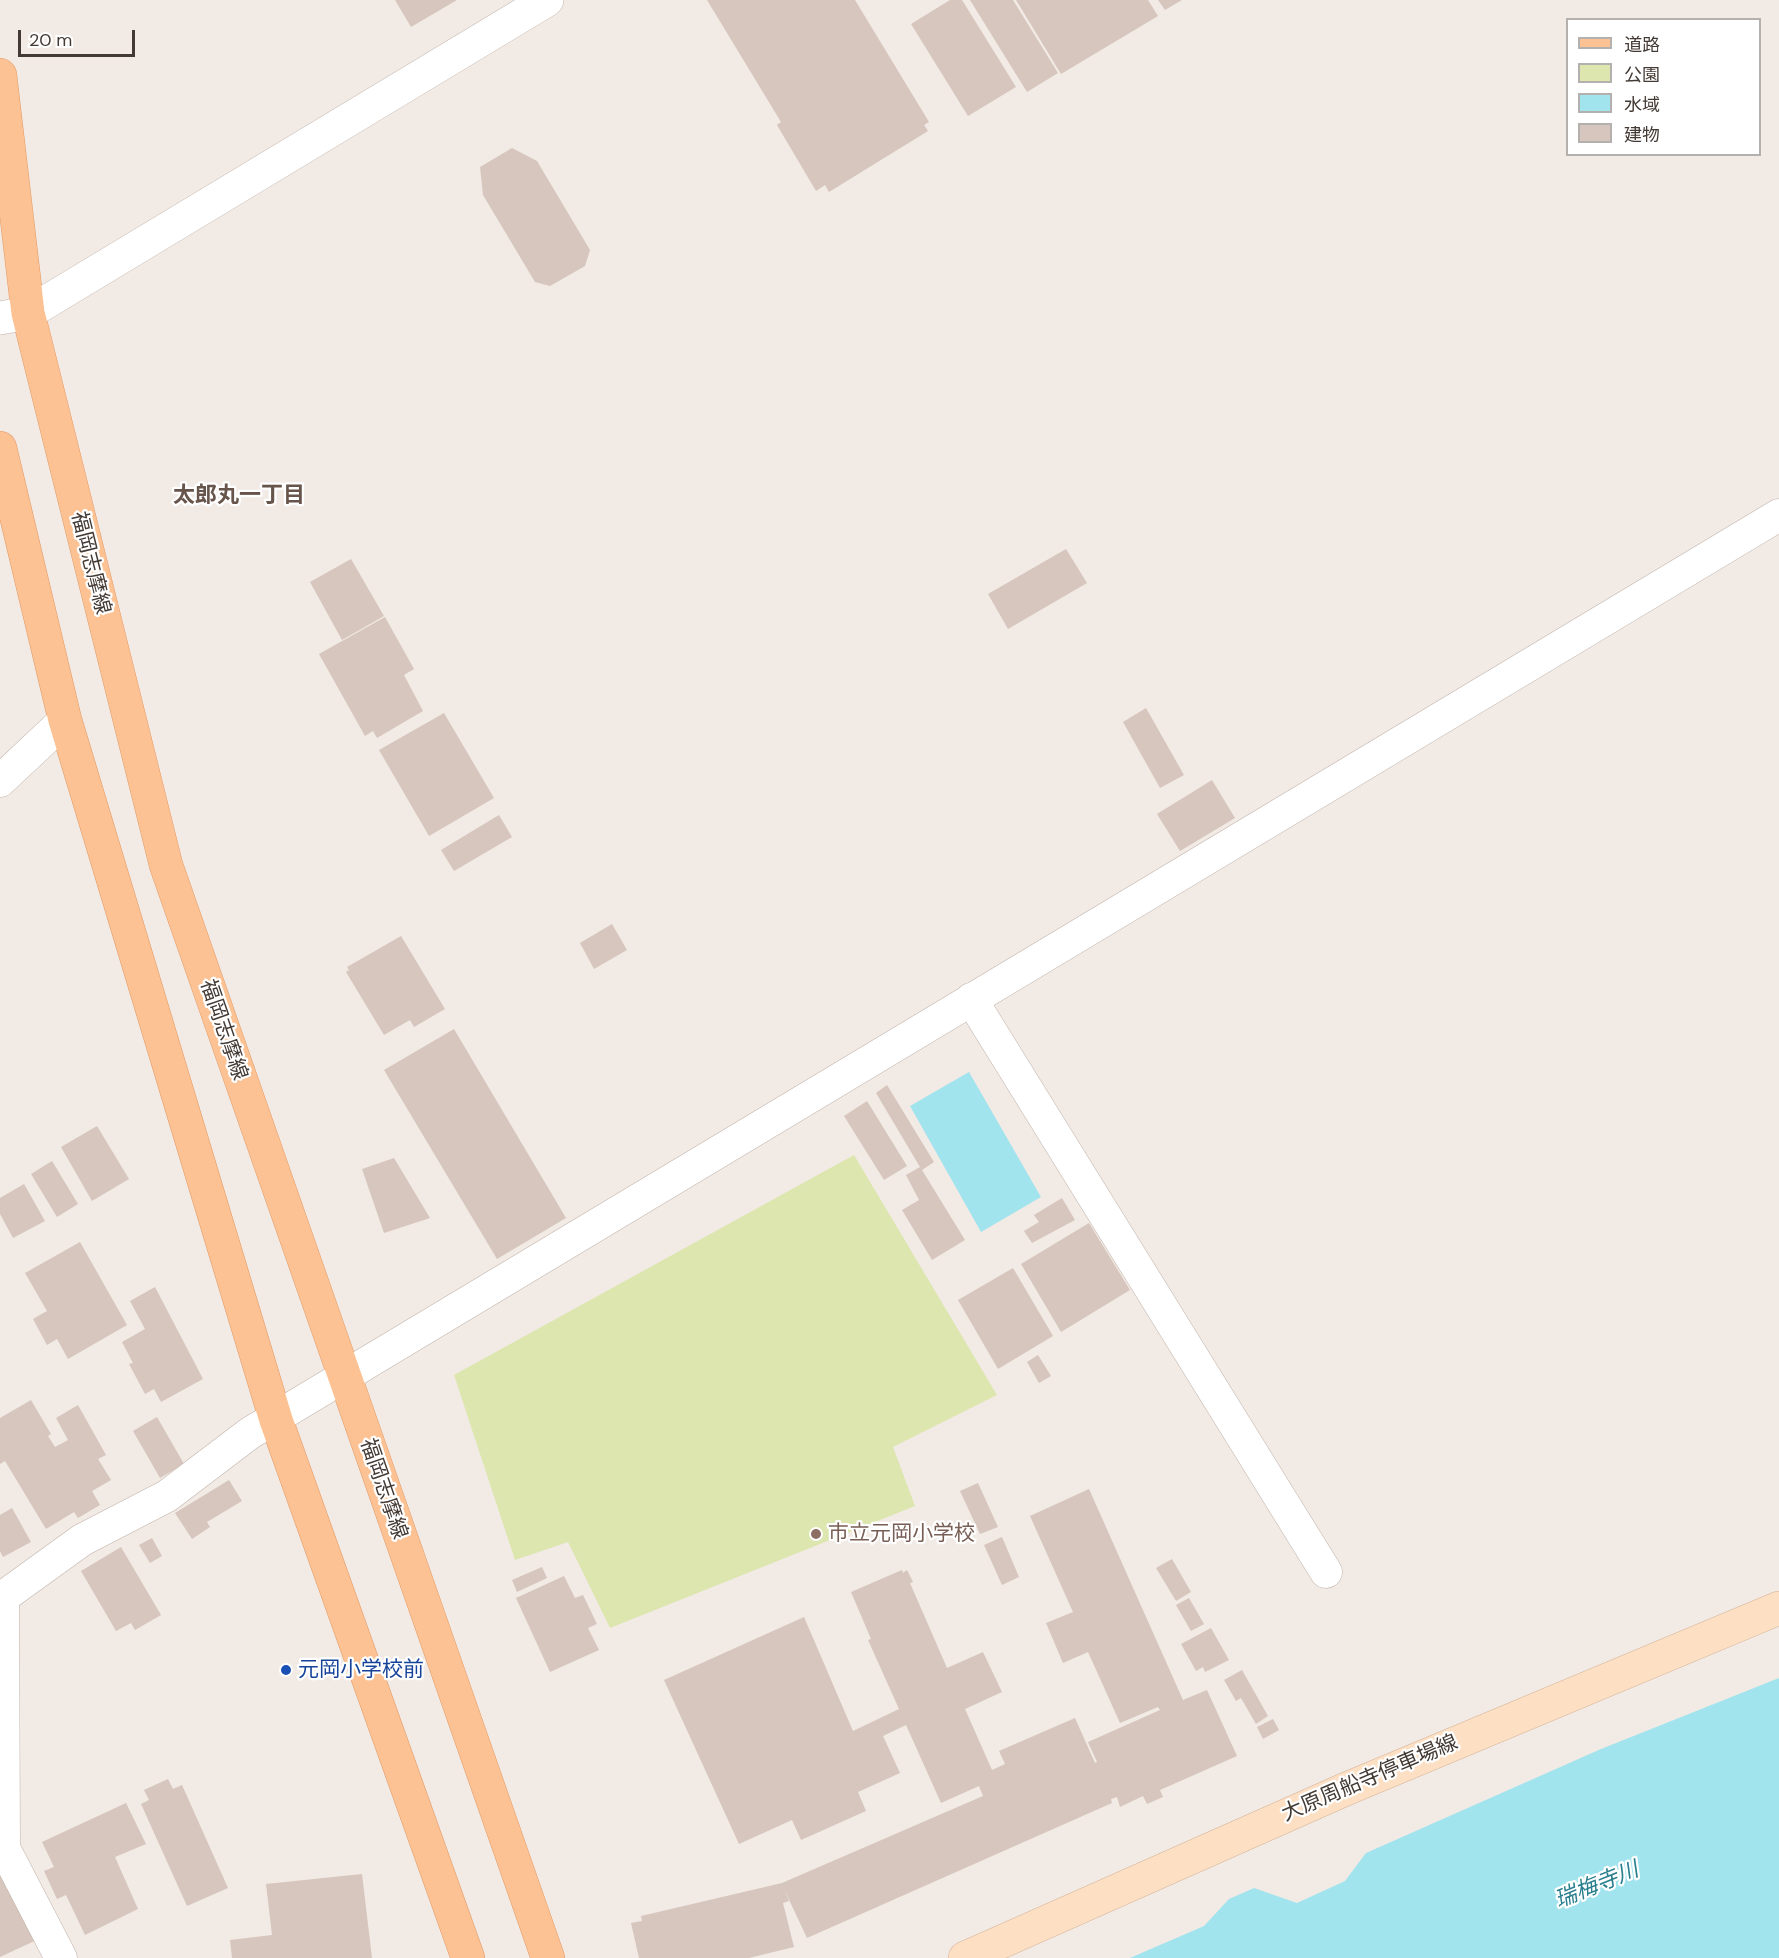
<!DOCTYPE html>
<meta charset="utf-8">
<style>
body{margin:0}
#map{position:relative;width:1779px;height:1958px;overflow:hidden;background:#f2eae5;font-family:"DM Sans","Noto Sans JP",sans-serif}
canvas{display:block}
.legend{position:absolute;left:1566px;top:18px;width:195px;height:138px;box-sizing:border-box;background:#fff;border:2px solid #b4b0ae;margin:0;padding:8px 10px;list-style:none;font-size:18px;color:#443a34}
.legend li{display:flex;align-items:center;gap:12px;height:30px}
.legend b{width:30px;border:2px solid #b4b0ae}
.scale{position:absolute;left:18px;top:30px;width:117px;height:27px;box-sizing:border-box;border:3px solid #443a34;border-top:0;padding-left:8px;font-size:18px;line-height:21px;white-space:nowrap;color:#443a34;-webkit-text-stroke:4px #fff;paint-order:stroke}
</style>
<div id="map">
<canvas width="1779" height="1958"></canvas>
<ul class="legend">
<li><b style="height:8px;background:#fcc293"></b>道路</li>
<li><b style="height:16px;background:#dce6ae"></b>公園</li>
<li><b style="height:16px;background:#a1e4ee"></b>水域</li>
<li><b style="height:16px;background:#d6c6bd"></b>建物</li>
</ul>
<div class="scale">20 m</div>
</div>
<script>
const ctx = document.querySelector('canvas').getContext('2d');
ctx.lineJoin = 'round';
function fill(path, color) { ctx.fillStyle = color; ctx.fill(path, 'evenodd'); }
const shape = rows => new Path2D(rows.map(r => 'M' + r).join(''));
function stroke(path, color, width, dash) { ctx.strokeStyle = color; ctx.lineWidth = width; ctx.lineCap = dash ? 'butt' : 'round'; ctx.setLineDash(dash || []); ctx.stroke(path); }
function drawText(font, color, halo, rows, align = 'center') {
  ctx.font = font + ' "DM Sans","Noto Sans JP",sans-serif'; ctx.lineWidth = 4.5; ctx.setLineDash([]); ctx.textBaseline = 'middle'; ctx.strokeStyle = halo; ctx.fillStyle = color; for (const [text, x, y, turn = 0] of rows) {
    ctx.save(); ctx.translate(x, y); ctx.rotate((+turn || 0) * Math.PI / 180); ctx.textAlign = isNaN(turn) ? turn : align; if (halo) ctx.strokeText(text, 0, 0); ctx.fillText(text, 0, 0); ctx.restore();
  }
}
fill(shape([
 [854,1155,997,1395,893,1447,915,1506,610,1628,568,1542,515,1560,454,1375]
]), '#dce6ae');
fill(shape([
 [969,1072,1041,1197,981,1232,910,1106],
 [1779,1678,1779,1958,1130,1958,1204,1926,1229,1899,1254,1888,1297,1903,1345,1881,1366,1853,1601,1749]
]), '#a1e4ee');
fill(shape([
 [395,0,457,0,411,27],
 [707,0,855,0,929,122,924,125,928,131,829,192,825,185,816,191,777,125,781,122],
 [950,0,962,0,1016,87,968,116,911,24],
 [970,0,1013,0,1058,73,1027,92],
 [1016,0,1148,0,1158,16,1061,74],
 [1158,0,1182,0,1165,10],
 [512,148,537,161,590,250,585,266,550,286,535,282,483,195,480,167],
 [1066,549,1087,583,1008,629,988,594],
 [351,559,384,616,342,640,310,582],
 [385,617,414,669,404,675,423,711,377,738,373,731,365,736,319,654],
 [1146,708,1184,775,1160,788,1123,722],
 [444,713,494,798,429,836,379,750],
 [1212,780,1235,818,1180,851,1157,814],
 [499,815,512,837,454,871,441,850],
 [612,924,627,950,594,969,580,943],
 [401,936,445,1009,414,1027,410,1020,384,1035,346,972,349,970,347,967],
 [454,1029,566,1218,497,1259,384,1070],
 [887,1085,934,1162,922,1170,965,1240,932,1260,902,1210,919,1200,906,1175,920,1167,876,1093],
 [867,1101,907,1166,884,1180,844,1116],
 [97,1126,129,1179,92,1201,61,1147],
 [394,1158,430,1218,384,1233,362,1169],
 [52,1161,78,1204,57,1217,31,1174],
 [24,1184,45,1221,13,1238,0,1214,0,1198],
 [1062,1198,1075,1220,1032,1243,1024,1231,1039,1222,1034,1215],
 [1089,1223,1130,1290,1061,1332,1021,1264],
 [80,1242,127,1325,68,1359,57,1339,47,1345,33,1319,47,1311,25,1273],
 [1013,1268,1053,1336,998,1369,958,1300],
 [155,1287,203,1379,161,1402,154,1389,145,1394,129,1364,133,1363,122,1342,145,1329,130,1301],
 [1038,1355,1051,1376,1039,1383,1027,1362],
 [31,1400,51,1434,48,1436,55,1447,68,1440,56,1418,78,1405,106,1455,98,1459,111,1480,92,1491,100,1505,78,1518,74,1512,46,1529,5,1461,0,1464,0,1418],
 [157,1417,184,1464,160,1478,133,1431],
 [229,1480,242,1501,207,1522,210,1527,192,1539,175,1513],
 [978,1483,998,1527,980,1534,960,1491],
 [1089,1489,1183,1700,1207,1690,1237,1756,1160,1790,1163,1797,1147,1804,1143,1796,1120,1807,1117,1797,1111,1799,1112,1803,807,1938,784,1889,789,1901,783,1903,794,1947,749,1958,639,1958,631,1923,642,1921,641,1916,782,1883,983,1796,979,1786,941,1803,906,1725,883,1736,900,1773,858,1792,866,1811,801,1840,792,1820,739,1844,664,1680,804,1617,853,1731,899,1709,868,1640,871,1639,851,1592,902,1570,903,1573,907,1570,913,1582,910,1583,947,1668,983,1652,1002,1692,965,1709,992,1770,1005,1764,999,1751,1075,1718,1095,1763,1097,1762,1088,1742,1160,1710,1158,1707,1120,1723,1088,1652,1063,1663,1046,1623,1073,1612,1030,1516],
 [12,1508,31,1542,3,1557,0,1551,0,1515],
 [1002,1537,1019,1577,1002,1585,984,1545],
 [152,1538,162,1556,150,1563,139,1545],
 [121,1547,161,1615,135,1630,131,1623,116,1631,81,1571],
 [1172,1559,1191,1592,1176,1601,1156,1568],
 [542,1567,547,1578,517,1592,512,1580],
 [564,1576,575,1598,583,1595,597,1624,588,1628,599,1650,550,1672,516,1598],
 [1189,1598,1204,1624,1191,1631,1176,1605],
 [1211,1628,1229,1660,1205,1672,1203,1667,1196,1671,1181,1644],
 [1242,1670,1268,1716,1256,1724,1241,1698,1236,1701,1224,1680],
 [1273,1719,1279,1730,1263,1739,1257,1727],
 [168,1779,173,1789,182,1785,228,1888,187,1906,141,1804,149,1800,144,1790],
 [126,1803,146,1844,115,1857,138,1909,85,1935,66,1895,57,1899,44,1871,54,1867,42,1842],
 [0,1873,41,1938,0,1957],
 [362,1874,372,1958,232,1958,230,1940,272,1935,266,1884]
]), '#d6c6bd');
const minor = shape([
 [0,781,65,720],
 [971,999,1326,1572],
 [0,1597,3,1597,82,1540,167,1496,250,1433,1779,515],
 [3,1597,4,1848,61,1958]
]);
const tertiary = shape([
 [0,318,28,313,547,0]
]);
const secondary = shape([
 [965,1958,1346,1789,1779,1608]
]);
const primary = shape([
 [0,75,28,313,166,865,548,1958],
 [0,448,65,720,276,1420,468,1958]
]);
stroke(minor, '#c0b3aa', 33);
stroke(tertiary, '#c0b3aa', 34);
stroke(secondary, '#d4b397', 34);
stroke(primary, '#e19964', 34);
stroke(minor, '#fff', 32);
stroke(tertiary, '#fff', 33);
stroke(secondary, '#fddfc3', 33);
stroke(primary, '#fcc293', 33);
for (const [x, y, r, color] of [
 [816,1534,6,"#8d6e63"],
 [286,1670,6,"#1a4fb4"]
]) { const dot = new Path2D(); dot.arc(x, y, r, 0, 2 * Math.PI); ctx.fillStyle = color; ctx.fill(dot); stroke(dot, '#fff', 2); }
drawText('21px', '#443a34', '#fff', [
 ["福岡志摩線",90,563,76],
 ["福岡志摩線",223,1030,71],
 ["福岡志摩線",383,1489,71],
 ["大原周船寺停車場線",1370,1779,-23]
]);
drawText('21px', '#785e54', '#fff', [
 ["市立元岡小学校",828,1534]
], 'left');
drawText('21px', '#164399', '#fff', [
 ["元岡小学校前",298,1670]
], 'left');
drawText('bold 22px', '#67554c', '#fff', [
 ["太郎丸一丁目",239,496]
]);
drawText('italic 22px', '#2a7f8e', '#fff', [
 ["瑞梅寺川",1597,1886,-22]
]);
</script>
